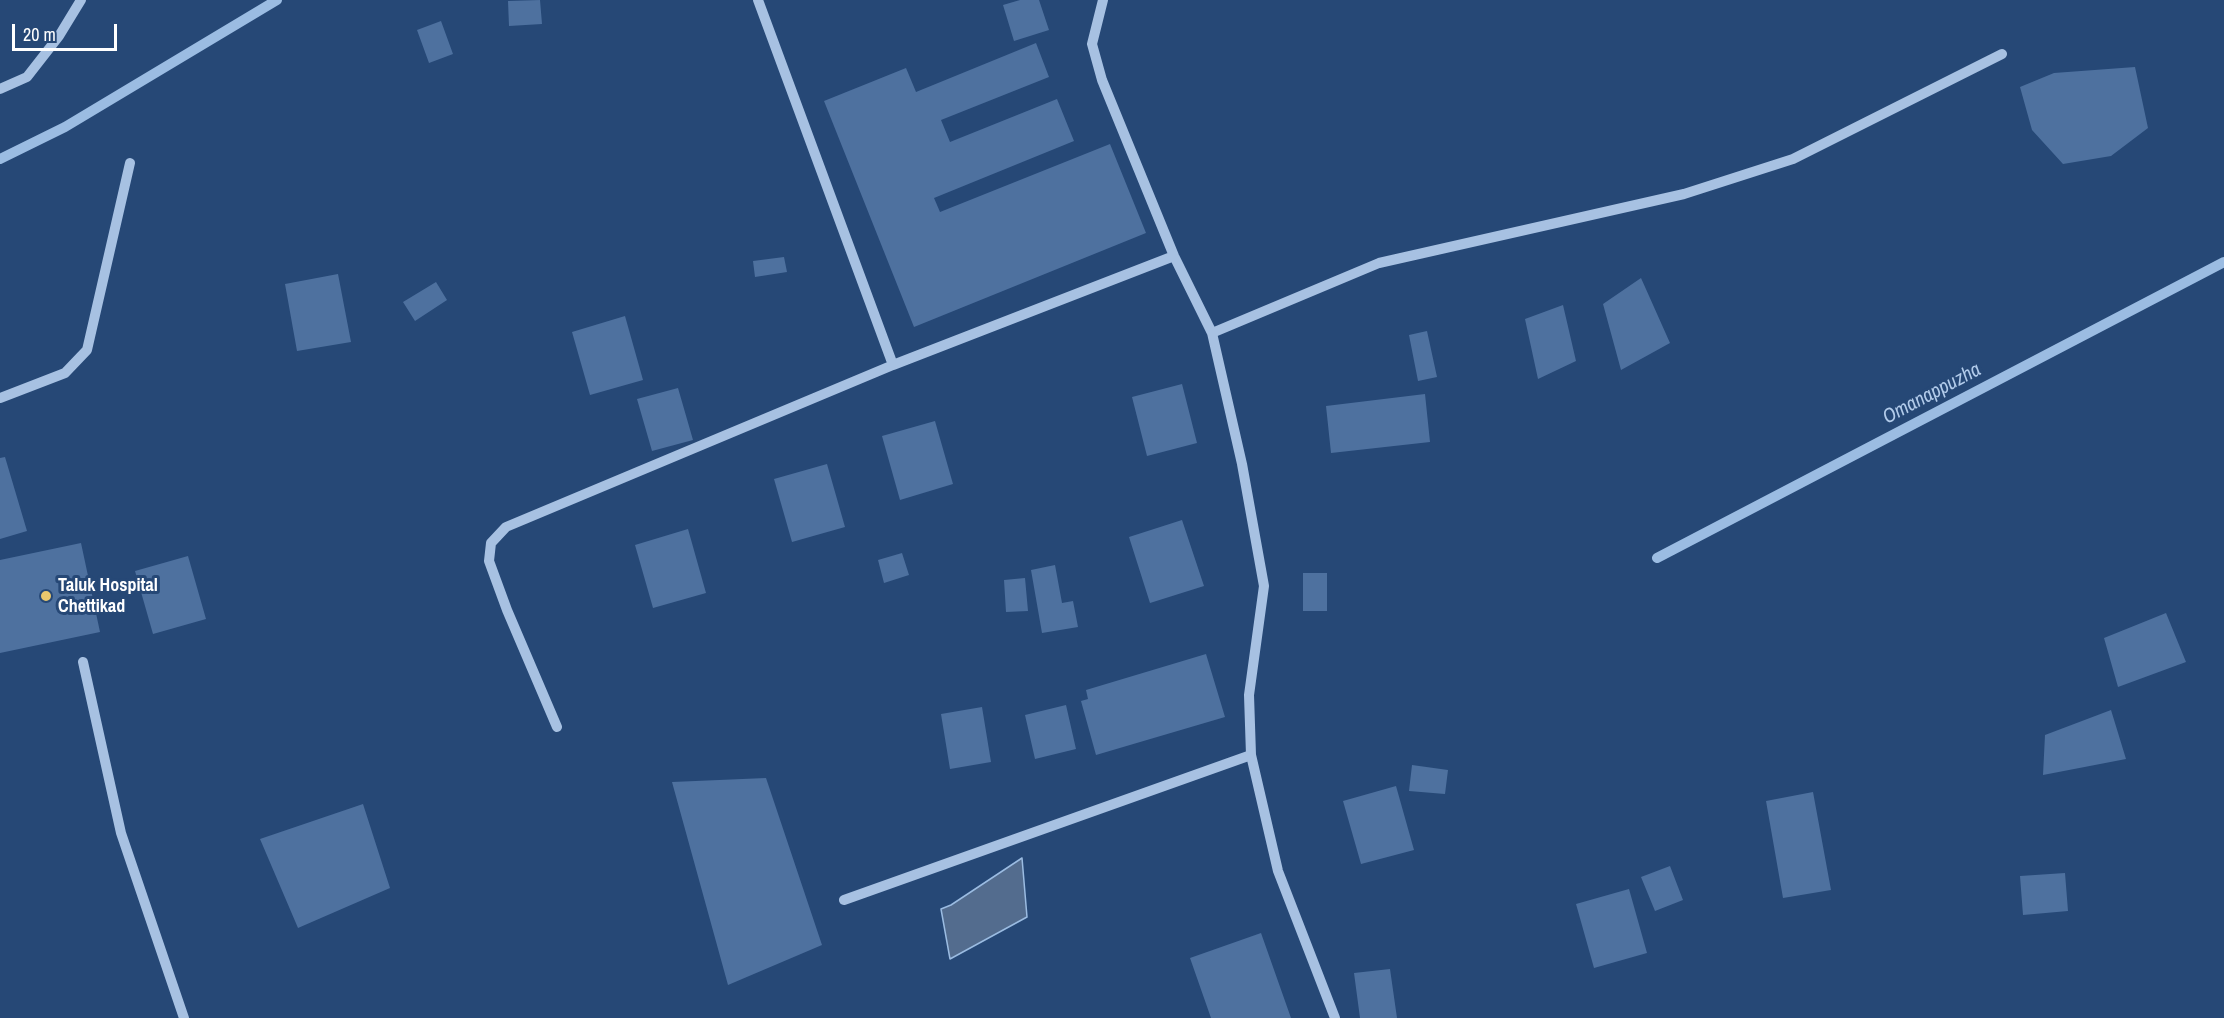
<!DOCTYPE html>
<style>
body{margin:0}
#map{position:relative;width:2224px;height:1018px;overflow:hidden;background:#264876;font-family:"Archivo Narrow",sans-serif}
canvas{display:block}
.scale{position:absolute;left:12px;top:24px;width:105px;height:27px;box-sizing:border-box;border:3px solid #fff;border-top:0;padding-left:8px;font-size:18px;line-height:21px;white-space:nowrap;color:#fff;-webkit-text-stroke:4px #264876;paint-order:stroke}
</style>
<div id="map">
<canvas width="2224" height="1018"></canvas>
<div class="scale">20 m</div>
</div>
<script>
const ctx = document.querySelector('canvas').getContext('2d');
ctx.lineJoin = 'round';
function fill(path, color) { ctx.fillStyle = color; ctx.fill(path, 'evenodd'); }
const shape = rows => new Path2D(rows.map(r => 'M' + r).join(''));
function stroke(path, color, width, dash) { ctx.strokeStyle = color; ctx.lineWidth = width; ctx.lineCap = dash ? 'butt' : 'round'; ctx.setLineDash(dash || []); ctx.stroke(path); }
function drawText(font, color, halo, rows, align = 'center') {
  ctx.font = font + ' "Archivo Narrow",sans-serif'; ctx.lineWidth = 6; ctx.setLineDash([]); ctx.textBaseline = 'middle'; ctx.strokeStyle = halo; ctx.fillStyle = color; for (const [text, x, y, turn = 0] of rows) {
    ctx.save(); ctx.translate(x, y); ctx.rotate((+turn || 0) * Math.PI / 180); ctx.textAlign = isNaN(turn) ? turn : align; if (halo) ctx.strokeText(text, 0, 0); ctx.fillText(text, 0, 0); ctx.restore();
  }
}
const water = shape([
 [1022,858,1027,917,950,959,941,909,951,905,1022,858]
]);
fill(water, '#536c8e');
stroke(water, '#9bbce2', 1.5);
stroke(shape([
 [0,159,65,127,277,0],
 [1657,558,2224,262]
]), '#9bbce2', 10);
fill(shape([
 [540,0,542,24,509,26,508,1],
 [1020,0,1039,0,1049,30,1014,41,1003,5],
 [441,21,453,54,429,63,417,30],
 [1036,43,1049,77,941,120,950,142,1057,99,1074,141,934,198,940,212,1110,144,1146,233,914,327,824,101,906,68,916,92],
 [2135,67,2148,128,2111,156,2063,164,2032,130,2020,87,2054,73],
 [784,257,787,272,755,277,753,261],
 [338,274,351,342,297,351,285,284],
 [1641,278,1670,343,1621,370,1603,304],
 [436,282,447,300,415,321,403,302],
 [1563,305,1576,361,1538,379,1525,319],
 [625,316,643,380,590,395,572,332],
 [1427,331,1437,377,1418,381,1409,335],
 [1182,384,1197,443,1147,456,1132,397],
 [678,388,693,440,652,451,637,399],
 [1425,394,1430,442,1331,453,1326,406],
 [935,421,953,484,900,500,882,436],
 [5,457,27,531,0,539,0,458],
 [827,464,845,527,792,542,774,479],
 [1182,520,1204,586,1150,603,1129,537],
 [688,529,706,593,653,608,635,545],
 [81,543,100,632,0,653,0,560],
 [902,553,909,575,884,583,878,560],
 [188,556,206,619,153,634,135,571],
 [1055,565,1062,603,1073,601,1078,627,1042,633,1031,570],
 [1303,573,1327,573,1327,611,1303,611],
 [1025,578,1028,611,1006,612,1004,580],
 [2166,613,2186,662,2118,687,2104,638],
 [1206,654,1225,717,1096,755,1081,701,1088,699,1086,690],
 [1066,705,1076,749,1035,759,1025,715],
 [982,707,991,762,950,769,941,714],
 [2111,710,2126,759,2043,775,2045,735],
 [1412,765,1448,770,1445,794,1409,791],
 [766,778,822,945,728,985,672,782],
 [1396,786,1414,850,1361,864,1343,801],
 [1813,792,1831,890,1783,898,1766,801],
 [363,804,390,888,298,928,260,839],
 [1670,866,1683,900,1655,911,1641,877],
 [2065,873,2068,911,2023,915,2020,876],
 [1629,889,1647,953,1594,968,1576,904],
 [1261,933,1291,1018,1211,1018,1190,958],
 [1390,969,1397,1018,1360,1018,1354,973]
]), '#4e719f');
stroke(shape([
 [758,0,893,365],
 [1103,0,1092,44,1102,80,1174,256,1212,333,1242,464,1264,586,1249,695,1251,755,1278,871,1335,1018],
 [0,89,27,77,59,36,81,0],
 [1212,333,1379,263,1684,194,1793,159,2002,54],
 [0,398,65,373,87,350,130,163],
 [83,662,121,833,184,1018],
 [557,727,507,610,489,561,491,543,506,527,893,365,1174,256],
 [844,900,1251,755]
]), '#a7c1e2', 10);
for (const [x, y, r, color] of [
 [46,596,6,"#eac76d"]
]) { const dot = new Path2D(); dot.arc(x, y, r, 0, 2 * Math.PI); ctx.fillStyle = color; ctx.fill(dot); stroke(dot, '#264876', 2); }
drawText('bold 18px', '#fff', '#264876', [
 ["Taluk Hospital",58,586],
 ["Chettikad",58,607]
], 'left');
drawText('italic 20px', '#b2cbea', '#264876', [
 ["Omanappuzha",1932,394,-28]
]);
</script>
